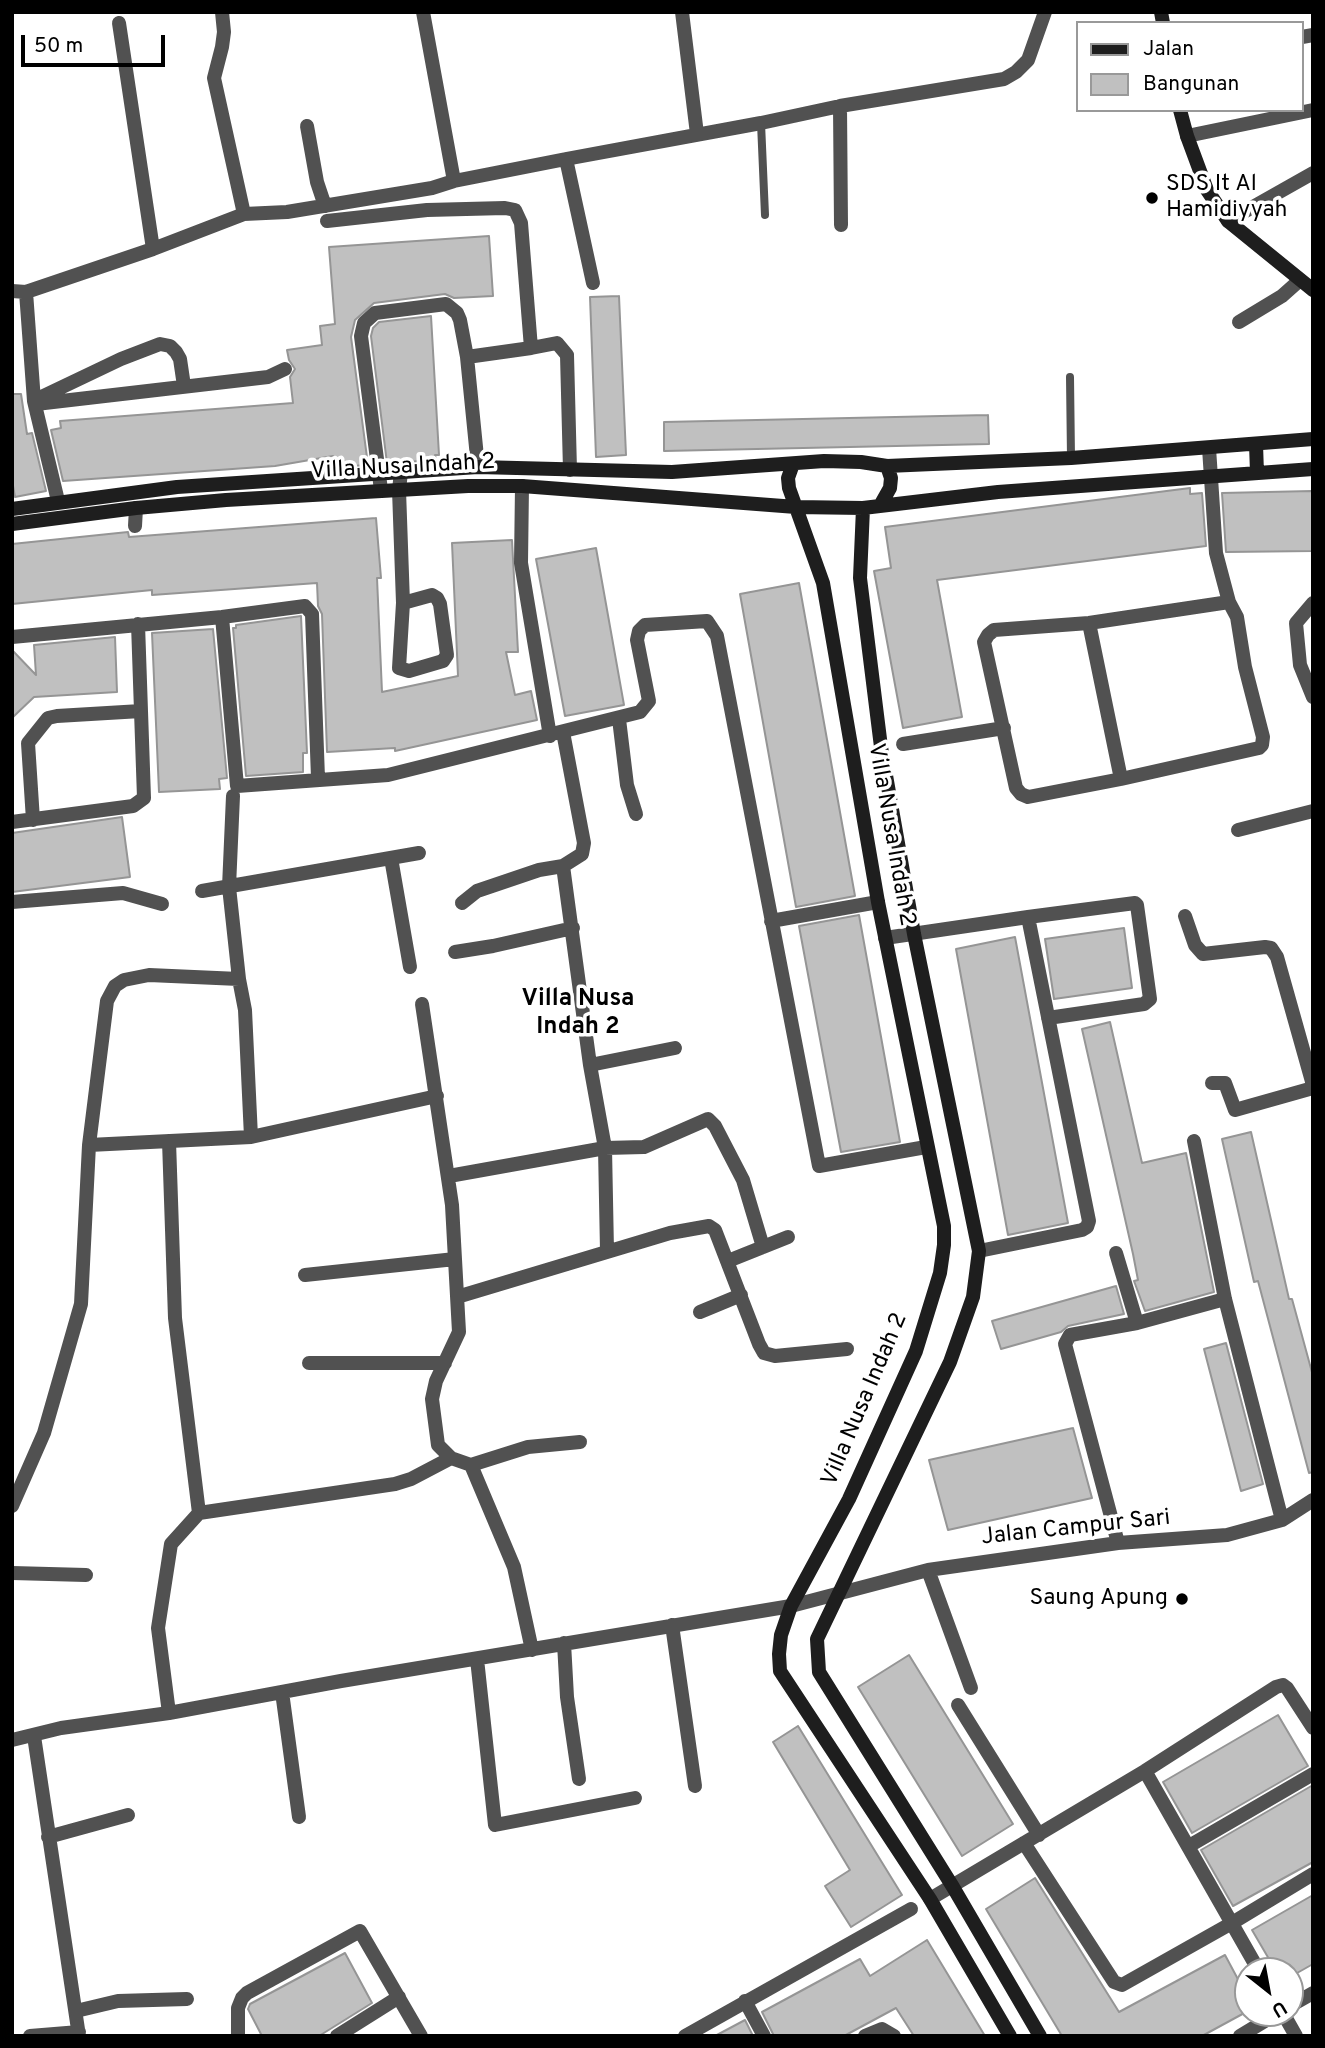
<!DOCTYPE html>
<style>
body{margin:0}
#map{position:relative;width:1325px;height:2048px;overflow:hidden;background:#fff;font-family:Overpass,sans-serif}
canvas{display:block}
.frame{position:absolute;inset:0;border:14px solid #000;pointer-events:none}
.legend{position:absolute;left:1076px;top:21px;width:228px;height:91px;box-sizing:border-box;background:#fff;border:2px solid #999;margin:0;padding:9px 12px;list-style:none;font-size:21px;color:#000}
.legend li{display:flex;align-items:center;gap:14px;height:35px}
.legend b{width:35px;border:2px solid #999}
.north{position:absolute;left:1234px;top:1957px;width:70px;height:70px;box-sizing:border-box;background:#fff;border:2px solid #999;border-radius:50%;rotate:149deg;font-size:19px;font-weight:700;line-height:28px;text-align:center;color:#000}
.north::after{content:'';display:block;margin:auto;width:24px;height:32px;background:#000;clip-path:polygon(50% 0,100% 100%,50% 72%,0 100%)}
.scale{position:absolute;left:21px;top:35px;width:144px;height:32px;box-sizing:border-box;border:4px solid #000;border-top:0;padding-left:9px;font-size:21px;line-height:24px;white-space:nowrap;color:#000;-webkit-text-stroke:5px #fff;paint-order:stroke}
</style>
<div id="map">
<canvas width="1325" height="2048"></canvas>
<div class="frame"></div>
<ul class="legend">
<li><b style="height:9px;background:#1e1e1e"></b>Jalan</li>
<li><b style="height:19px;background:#c0c0c0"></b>Bangunan</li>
</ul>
<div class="north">U</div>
<div class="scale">50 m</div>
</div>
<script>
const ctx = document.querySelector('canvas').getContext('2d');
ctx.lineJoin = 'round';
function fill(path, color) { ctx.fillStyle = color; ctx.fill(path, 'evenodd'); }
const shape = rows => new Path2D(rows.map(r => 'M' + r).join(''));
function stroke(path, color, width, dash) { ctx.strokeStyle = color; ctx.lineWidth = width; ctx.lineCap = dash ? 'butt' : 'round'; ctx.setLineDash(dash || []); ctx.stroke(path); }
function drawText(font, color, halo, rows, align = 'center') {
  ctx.font = font + ' Overpass,sans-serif'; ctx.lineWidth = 7; ctx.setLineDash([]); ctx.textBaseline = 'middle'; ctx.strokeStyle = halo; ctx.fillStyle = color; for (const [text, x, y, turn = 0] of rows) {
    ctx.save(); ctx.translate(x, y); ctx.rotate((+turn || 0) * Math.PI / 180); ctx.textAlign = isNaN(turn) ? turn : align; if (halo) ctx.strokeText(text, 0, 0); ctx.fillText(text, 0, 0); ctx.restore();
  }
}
const building = shape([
 [489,236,493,296,454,298,445,294,374,303,355,320,351,337,368,465,334,467,333,456,275,466,63,481,51,430,61,428,60,421,293,403,290,377,295,369,289,360,287,350,322,345,320,326,335,324,329,247,489,236],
 [619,296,626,455,596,457,590,297,619,296],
 [431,316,439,455,435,455,436,460,387,463,371,336,373,328,379,322,431,316],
 [12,394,21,394,27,434,32,433,46,491,15,497,12,480,12,394],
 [988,415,989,444,664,451,664,422,988,415],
 [1190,488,1190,494,1202,493,1206,546,937,580,962,717,903,728,874,571,891,568,885,527,1190,488],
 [1312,491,1313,551,1226,552,1222,493,1312,491],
 [376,518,381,578,377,578,382,692,458,676,452,543,512,540,518,652,506,652,515,695,531,691,537,720,395,751,395,748,327,752,322,614,318,606,317,583,152,595,152,590,12,604,12,544,128,532,129,537,376,518],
 [596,548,624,705,565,716,536,559,596,548],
 [799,583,855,896,796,907,740,594,799,583],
 [301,616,307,753,303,753,303,772,246,776,233,628,236,628,236,625,301,616],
 [213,629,227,778,219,779,220,789,159,792,152,633,213,629],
 [115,637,117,692,34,697,12,718,12,650,36,675,34,645,115,637],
 [122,817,130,877,12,892,12,833,122,817],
 [859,915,900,1142,841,1152,799,926,859,915],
 [1124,928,1132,988,1054,999,1045,939,1124,928],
 [1015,937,1068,1223,1008,1235,956,949,1015,937],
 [1110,1022,1142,1163,1186,1153,1214,1292,1145,1311,1134,1281,1138,1280,1133,1254,1082,1029,1110,1022],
 [1251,1132,1289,1299,1292,1299,1313,1376,1313,1472,1309,1473,1258,1281,1254,1282,1222,1139,1251,1132],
 [1116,1286,1124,1314,1068,1326,1061,1332,1001,1349,992,1321,1116,1286],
 [1226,1343,1263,1484,1241,1491,1204,1349,1226,1343],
 [1073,1428,1092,1498,948,1530,929,1460,1073,1428],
 [909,1655,1013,1824,962,1856,858,1687,909,1655],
 [1278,1715,1308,1766,1192,1833,1163,1782,1278,1715],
 [798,1726,902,1895,851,1927,825,1886,850,1870,773,1742,798,1726],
 [1313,1785,1313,1862,1233,1906,1201,1850,1313,1785],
 [1035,1878,1119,2012,1225,1955,1248,1998,1248,2011,1202,2036,1062,2036,986,1909,1035,1878],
 [1313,1895,1313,1964,1290,1977,1290,1971,1276,1971,1252,1930,1313,1895],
 [927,1940,985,2036,914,2036,896,2008,844,2036,774,2036,762,2012,860,1959,870,1976,927,1940],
 [345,1953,372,2003,319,2036,262,2036,248,2009,250,2004,345,1953],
 [745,2020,753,2036,715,2036,745,2020]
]);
fill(building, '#c0c0c0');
stroke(building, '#959595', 2);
stroke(shape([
 [761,123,765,215],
 [1070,377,1071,458]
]), '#515151', 8);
stroke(shape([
 [222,12,224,32,222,47,214,78,244,214],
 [423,12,454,181],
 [682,12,697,134],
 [119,23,153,249],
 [1302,37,1313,35],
 [840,106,841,225],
 [307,126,317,182,325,206],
 [1187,136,1313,110],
 [566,159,593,283],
 [327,221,427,210,505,208,515,210,521,223,531,348,467,357],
 [1228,221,1313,173],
 [12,291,26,292,153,249,244,214,287,212,432,188,454,181,566,159,761,123,840,106,1004,79,1016,72,1028,60,1045,12],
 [26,292,34,401,58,501],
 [1239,322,1282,296,1300,280],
 [531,348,557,343,567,355,570,470],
 [35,400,121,359,160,344,170,346,176,352,180,359,184,386],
 [36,404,268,377,285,369],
 [1209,448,1216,553,1229,602,1237,617,1245,667,1263,737,1262,745,1259,748,1121,779,1028,797,1021,794,1016,788,984,642,988,635,994,630,1089,623,1229,602],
 [401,472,399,490,403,603,432,595,437,598,440,604,447,655,443,661,409,671,399,668,403,603],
 [522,486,521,563,550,736],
 [381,490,361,336,364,323,375,313,446,304,457,313,460,320,467,357,478,467],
 [135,526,136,508],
 [1313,603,1296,623,1300,665,1313,697],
 [222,617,237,786,388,775,640,712,649,701,637,640,639,631,645,625,707,621,717,636,819,1166,926,1147],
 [1089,623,1121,779],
 [12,637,222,617,305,606,312,614,318,778],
 [619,719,627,785,636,814],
 [563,732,584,843,582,854,563,866,590,1065,605,1148,607,1251],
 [903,744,1004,728],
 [233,796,229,887,239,979,245,1010,251,1137],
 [33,820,28,743,48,718,57,716,141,711],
 [12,822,133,806,144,798,138,624],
 [1238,830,1313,811],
 [391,858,410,967],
 [202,891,419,853],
 [12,902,123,893,162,904],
 [462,903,477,891,539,870,563,866],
 [1185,916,1195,945,1203,954,1265,947,1271,948,1277,957,1313,1085],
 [771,921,878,902],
 [885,938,1028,917,1135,903,1137,905,1150,999,1144,1004,1048,1018],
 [455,952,493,946,573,928],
 [422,1004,452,1205,459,1332,436,1381,432,1399,438,1445,451,1458,471,1465,514,1567,532,1650],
 [590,1065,675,1048],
 [1212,1083,1225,1083,1235,1110,1313,1088],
 [169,1141,175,1318,199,1513],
 [1194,1141,1225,1299,1282,1520],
 [89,1145,107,1001,115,986,124,980,149,975,239,979],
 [449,1176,605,1148,644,1147,708,1119,715,1126,743,1180,763,1247],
 [979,1251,1082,1230,1087,1227,1089,1221,1028,917],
 [1116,1253,1137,1323,1225,1299],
 [728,1261,788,1237],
 [305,1275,455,1259],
 [457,1297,670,1233,709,1226,715,1230,759,1344,764,1353,775,1356,847,1349],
 [700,1312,741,1295],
 [309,1363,445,1363],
 [471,1465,528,1447,580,1442],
 [12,1506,44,1433,81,1304,89,1145,251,1137,437,1096],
 [1118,1543,1065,1344,1070,1335,1137,1323],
 [928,1570,971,1688],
 [12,1573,86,1575],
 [672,1625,695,1786],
 [564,1643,567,1697,579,1779],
 [477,1659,495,1825,635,1798],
 [282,1692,299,1817],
 [958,1705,1039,1835],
 [169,1713,158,1628,171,1544,199,1513,395,1484,411,1479,451,1458],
 [34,1736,79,2036],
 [12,1740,61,1728,169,1713,341,1681,791,1606,928,1570,1118,1543,1227,1535,1282,1520,1313,1500],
 [1145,1771,1259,1971],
 [48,1837,128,1815],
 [1024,1843,1114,1982,1122,1985,1232,1923,1313,1874],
 [1189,1846,1313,1774],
 [930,1899,1145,1771,1276,1687,1283,1685,1287,1688,1313,1728],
 [745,2001,764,2036],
 [1290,2006,1313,1993],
 [76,2011,118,2001,187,1999],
 [1283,2013,1296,2036],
 [30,2036,79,2032],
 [238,2036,238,2008,242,1998,247,1993,360,1931,421,2036],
 [337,2036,399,1997],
 [685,2036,911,1909],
 [865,2036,882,2029,894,2036],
 [1240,2036,1278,2013]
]), '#515151', 14);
stroke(shape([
 [1161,12,1163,23],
 [1180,110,1187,136,1207,190,1228,221,1313,290],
 [1256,444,1257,473],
 [793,464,788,478,789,488,823,583,878,902,944,1226,944,1245,940,1273,916,1351,849,1499,791,1606,781,1635,779,1654,780,1671,930,1899,1010,2036],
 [881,504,890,488,891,478,887,466],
 [863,508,860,578,881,747,914,934,979,1251,973,1297,950,1362,817,1639,819,1672,953,1887,1040,2036],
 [12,509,177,487,478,467,672,472,824,461,861,462,887,466,1071,458,1313,439],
 [12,524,136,508,226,500,468,486,522,486,796,507,863,508,998,492,1313,469]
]), '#1e1e1e', 14);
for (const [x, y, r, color] of [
 [1152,198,7,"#000"],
 [1182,1599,7,"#000"]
]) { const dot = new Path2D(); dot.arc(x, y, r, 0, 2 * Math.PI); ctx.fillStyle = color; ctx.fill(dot); stroke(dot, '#fff', 2.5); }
drawText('23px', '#000', '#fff', [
 ["SDS It Al",1166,185],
 ["Hamidiyyah",1166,211],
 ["Saung Apung",1168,1599,"right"]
], 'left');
drawText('23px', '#000', '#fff', [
 ["Villa Nusa Indah 2",403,468,-3],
 ["Villa Nusa Indah 2",890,835,80],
 ["Villa Nusa Indah 2",866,1400,-67],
 ["Jalan Campur Sari",1076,1529,-6]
]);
drawText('bold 24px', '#000', '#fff', [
 ["Villa Nusa",578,1000],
 ["Indah 2",578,1028]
]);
</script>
